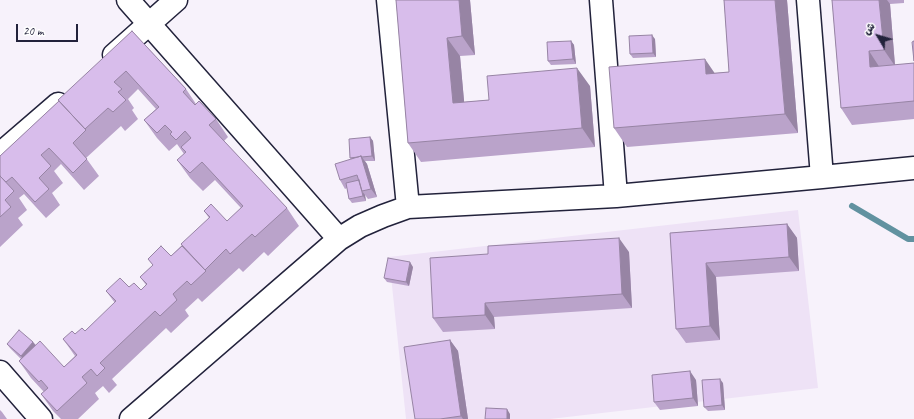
<!DOCTYPE html>
<meta charset="utf-8">
<style>
body{margin:0}
#map{position:relative;width:914px;height:419px;overflow:hidden;background:#f7f2fb;font-family:Caveat,"Playpen Sans Arabic",sans-serif}
canvas{display:block}
.north{position:absolute;left:858px;top:16px;width:40px;height:40px;-webkit-text-stroke:3px #fff;paint-order:stroke;rotate:308deg;font-size:11px;font-weight:700;line-height:16px;text-align:center;color:#22223b}
.north::after{content:'';display:block;margin:auto;width:14px;height:18px;background:#22223b;clip-path:polygon(50% 0,100% 100%,50% 72%,0 100%)}
.scale{position:absolute;left:16px;top:24px;width:62px;height:18px;box-sizing:border-box;border:2px solid #22223b;border-top:0;padding-left:5px;font-size:12px;line-height:14px;white-space:nowrap;color:#22223b;-webkit-text-stroke:3px #fff;paint-order:stroke}
</style>
<div id="map">
<canvas width="914" height="419"></canvas>
<div class="north">ش</div>
<div class="scale">20 m</div>
</div>
<script>
const ctx = document.querySelector('canvas').getContext('2d');
ctx.lineJoin = 'round';
function fill(path, color) { ctx.fillStyle = color; ctx.fill(path, 'evenodd'); }
const shape = rows => new Path2D(rows.map(r => 'M' + r).join(''));
function stroke(path, color, width, dash) { ctx.strokeStyle = color; ctx.lineWidth = width; ctx.lineCap = dash ? 'butt' : 'round'; ctx.setLineDash(dash || []); ctx.stroke(path); }
fill(shape([
 [798,210,818,388,550,419,406,419,389,257]
]), '#eee2f6');
stroke(shape([
 [852,206,908,239,914,239]
]), '#6192a0', 6);
const minor = shape([
 [128,0,339,239],
 [388,0,408,207],
 [601,0,616,196],
 [808,0,822,177],
 [114,55,176,0],
 [0,154,58,104],
 [0,372,41,419],
 [131,419,339,239,360,226,383,216,408,207,616,196,822,177,914,168]
]);
stroke(minor, '#22223b', 25);
stroke(minor, '#fff', 22);
fill(shape([
 [396,0,470,0,475,55,460,56,464,102,489,100,590,86,595,147,421,162,408,143],
 [724,0,787,0,798,133,627,147,614,128,714,73,729,72],
 [832,0,904,0,904,3,890,4,895,65,914,63,914,119,852,125,841,108],
 [132,31,186,89,196,104,216,119,228,137,224,141,287,208,299,226,268,256,264,252,243,272,239,268,202,302,198,298,185,310,189,316,171,333,166,328,112,379,117,385,109,393,103,386,95,393,99,399,78,419,61,419,53,411,41,394,44,392,31,378,19,361,21,359,10,348,7,344,33,342,36,345,64,367,75,356,63,339,75,334,85,331,115,303,106,291,129,287,141,290,146,285,140,277,153,265,148,259,171,256,209,218,204,211,227,221,241,208,215,180,203,191,190,178,177,160,184,154,177,144,169,151,157,138,144,120,156,109,138,89,128,99,134,108,132,110,138,119,125,131,121,126,86,158,99,176,84,190,61,164,54,171,63,183,52,193,60,205,46,218,24,194,19,198,27,210,18,218,23,225,0,247,0,156,59,101],
 [655,39,656,57,633,58,630,54],
 [571,41,574,45,576,64,551,65,548,61],
 [370,137,373,141,375,161,365,161,367,164,377,197,368,199,365,195,366,201,352,203,349,199,347,188,345,189,340,180,351,159,350,158],
 [787,224,797,238,799,271,716,277,720,340,686,343,676,329,670,233],
 [629,252,632,308,494,317,495,329,443,332,433,318],
 [413,267,409,286,387,282,384,278],
 [450,340,458,351,468,419,415,419],
 [696,380,698,406,660,410,654,402],
 [723,383,725,410,708,411,704,407],
 [0,410,2,412,7,419,0,419]
]), '#baa3ca');
fill(shape([
 [459,0,470,0,475,55,462,36],
 [775,0,787,0,798,133,785,114],
 [879,0,887,0,890,4,895,66,884,50],
 [652,35,655,39,656,57,653,53],
 [447,38,460,56,466,122,453,103],
 [571,41,574,45,576,64,573,59],
 [869,51,880,68,870,67],
 [705,59,718,78,706,74],
 [577,68,590,86,595,147,582,128],
 [370,137,373,141,375,161,372,156],
 [361,156,367,164,377,197,371,189],
 [360,180,362,191,365,195,366,201,363,196],
 [787,224,797,238,799,271,789,257],
 [619,238,629,252,632,308,622,294],
 [410,262,413,267,409,286,406,282],
 [706,263,716,277,720,340,710,326],
 [485,303,494,317,495,329,485,315],
 [450,340,458,351,468,419,463,419,461,416],
 [33,342,36,346,24,361,21,356],
 [690,371,696,380,698,406,693,398],
 [720,379,723,383,725,410,722,405],
 [507,409,510,414,510,419,507,419]
]), '#9784a4');
const building = shape([
 [396,0,459,0,462,36,447,38,453,103,489,100,487,76,577,68,582,128,408,143,396,0],
 [724,0,775,0,785,114,614,128,609,67,705,59,706,74,729,72,724,0],
 [832,0,879,0,884,50,869,51,870,67,914,63,914,101,841,108,832,0],
 [132,31,186,89,183,92,195,105,199,101,216,119,209,125,287,208,255,237,252,234,230,254,226,249,205,270,181,244,210,217,204,211,211,204,227,221,243,206,202,162,190,173,177,160,186,152,181,147,191,138,185,131,176,140,170,134,172,132,165,125,157,133,144,120,159,107,126,71,114,82,122,89,118,92,126,100,113,112,108,108,85,129,58,100,132,31],
 [652,35,653,53,630,54,629,36,652,35],
 [571,41,573,59,548,61,547,42,571,41],
 [914,41,914,61,912,42,914,41],
 [59,101,86,130,73,143,87,159,73,173,49,148,41,155,51,166,39,178,49,189,35,202,12,177,6,182,0,176,0,156,59,101],
 [370,137,372,156,362,157,361,156,358,157,350,158,349,139,370,137],
 [361,156,371,189,362,191,357,175,340,180,335,164,361,156],
 [0,176,14,191,5,200,11,207,0,217,0,176],
 [359,180,363,196,349,199,346,183,359,180],
 [787,224,789,257,706,263,710,326,676,329,670,233,787,224],
 [619,238,622,294,485,303,485,315,433,318,430,258,488,254,488,246,619,238],
 [161,246,171,256,182,246,206,271,191,285,187,281,173,294,177,300,160,316,155,311,100,363,105,368,97,376,91,369,82,377,87,383,57,411,41,394,48,388,41,380,39,382,19,361,40,341,64,367,77,355,63,339,72,331,75,334,82,328,85,331,116,301,106,291,120,278,129,287,134,283,141,290,147,284,140,277,153,265,148,259,161,246],
 [388,258,410,262,406,282,384,278,388,258],
 [19,330,33,342,21,356,7,344,19,330],
 [450,340,461,416,440,419,415,419,404,347,450,340],
 [690,371,693,398,654,402,652,375,690,371],
 [720,379,722,405,704,407,702,380,720,379],
 [486,408,507,409,507,419,485,419,486,408]
]);
fill(building, '#d8bdeb');
stroke(building, '#9784a4', 1);
</script>
